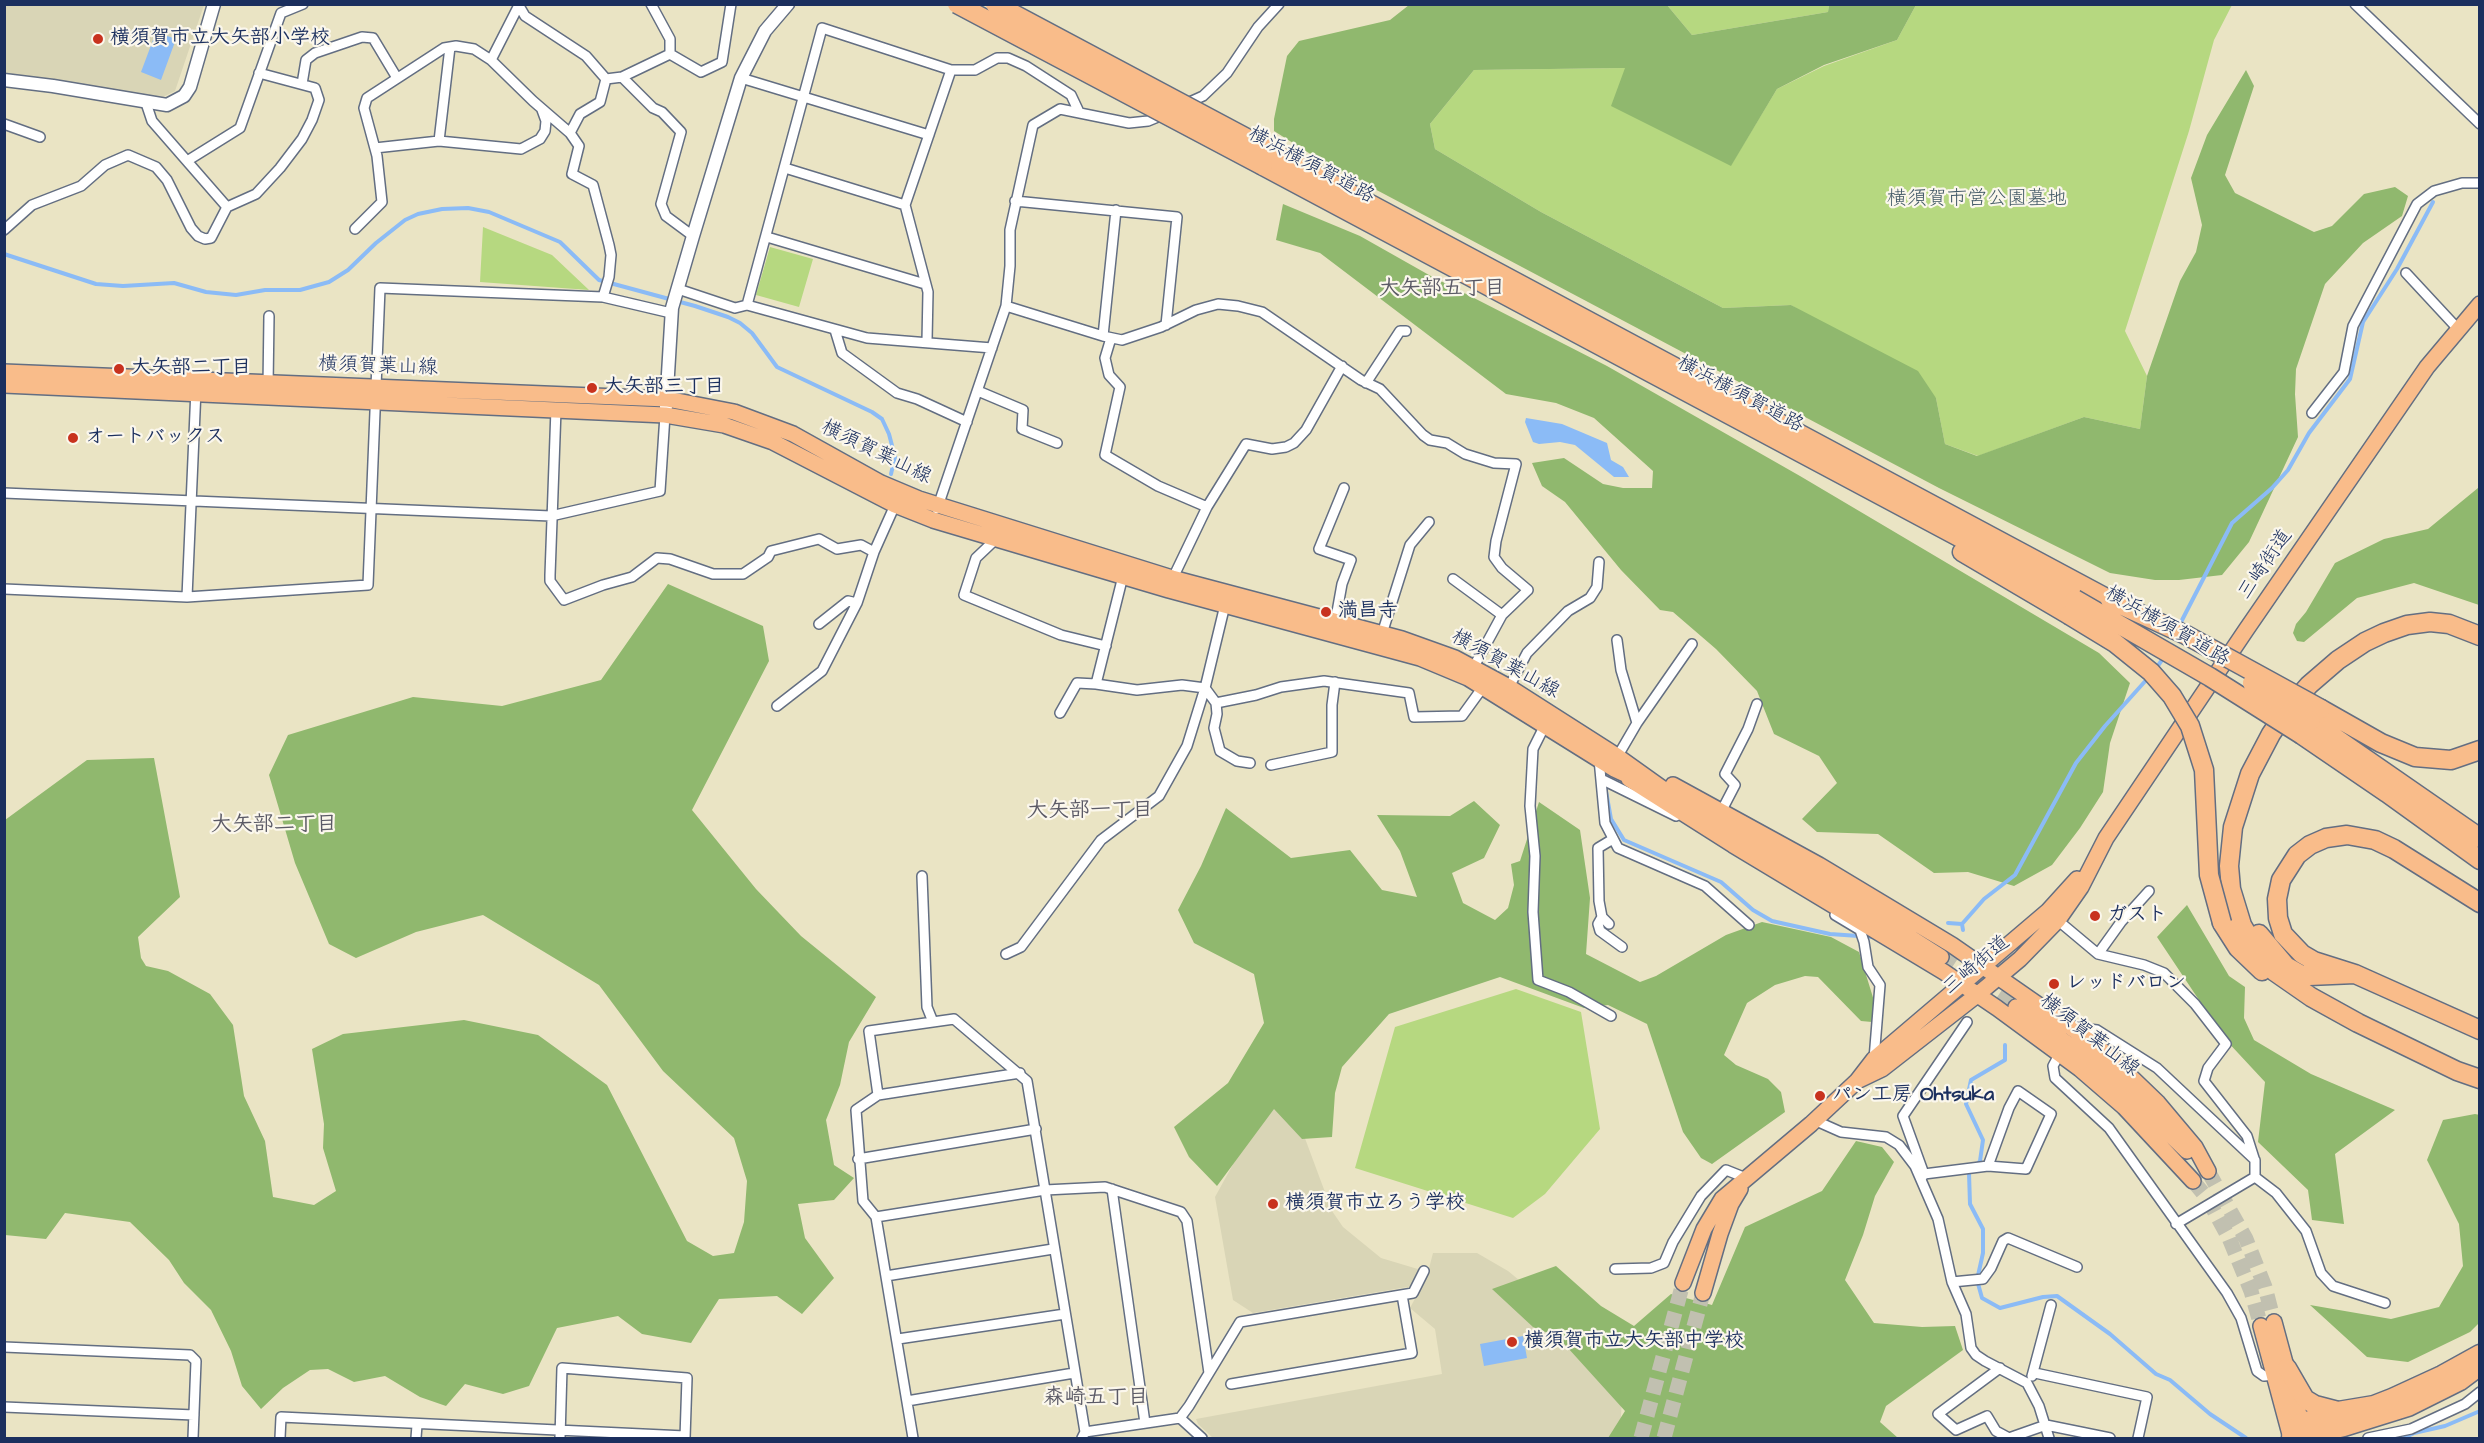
<!DOCTYPE html>
<meta charset="utf-8">
<style>
body{margin:0}
#map{position:relative;width:2484px;height:1443px;overflow:hidden;background:#eae4c4;font-family:"Architects Daughter",sans-serif}
canvas{display:block}
.frame{position:absolute;inset:0;border:6px solid #1b2f5e;pointer-events:none}
</style>
<div id="map">
<canvas width="2484" height="1443"></canvas>
<div class="frame"></div>
</div>
<script>
const ctx = document.querySelector('canvas').getContext('2d');
ctx.lineJoin = 'round';
function fill(path, color) { ctx.fillStyle = color; ctx.fill(path, 'evenodd'); }
const shape = rows => new Path2D(rows.map(r => 'M' + r).join(''));
function stroke(path, color, width, dash) { ctx.strokeStyle = color; ctx.lineWidth = width; ctx.lineCap = dash ? 'butt' : 'round'; ctx.setLineDash(dash || []); ctx.stroke(path); }
function drawText(font, color, halo, rows, align = 'center') {
  ctx.font = font + ' "Architects Daughter","Klee One",sans-serif'; ctx.lineWidth = 4.5; ctx.setLineDash([]); ctx.textBaseline = 'middle'; ctx.strokeStyle = halo; ctx.fillStyle = color; for (const [text, x, y, turn = 0] of rows) {
    ctx.save(); ctx.translate(x, y); ctx.rotate((+turn || 0) * Math.PI / 180); ctx.textAlign = isNaN(turn) ? turn : align; if (halo) ctx.strokeText(text, 0, 0); ctx.fillText(text, 0, 0); ctx.restore();
  }
}
fill(shape([
 [5,5,204,5,175,91,163,97,5,74],
 [1270,1097,1290,1098,1332,1211,1343,1227,1381,1258,1421,1270,1413,1286,1253,1313,1233,1300,1215,1197],
 [1433,1253,1477,1253,1508,1271,1569,1321,1622,1400,1620,1431,1616,1438,1213,1438,1198,1424,1196,1419,1442,1374,1435,1329,1410,1308,1427,1276]
]), '#d9d5b6');
fill(shape([
 [1667,5,1829,5,1828,12,1692,35],
 [1916,5,2232,5,2214,40,2189,131,2125,331,2147,376,2140,429,2084,417,1978,456,1945,444,1936,398,1791,305,1723,308,1541,212,1435,149,1430,124,1474,70,1625,68,1731,165,1777,89,1824,66,1897,40],
 [483,227,552,255,589,290,480,282],
 [770,247,813,259,799,307,756,295],
 [1516,989,1581,1012,1600,1129,1545,1194,1513,1218,1355,1168,1395,1027]
]), '#b6d880');
fill(shape([
 [1409,5,1667,5,1692,35,1828,12,1829,5,1916,5,1897,40,1824,65,1777,89,1731,166,1611,106,1625,68,1474,70,1430,124,1435,149,1541,212,1723,308,1791,305,1918,371,1936,398,1945,444,1977,456,2084,417,2140,429,2147,376,2180,281,2196,252,2202,225,2191,178,2207,135,2246,70,2254,86,2225,175,2235,193,2314,232,2332,226,2364,194,2395,187,2408,196,2402,216,2363,243,2325,284,2296,369,2295,394,2298,437,2249,542,2222,575,2179,580,2155,580,2110,573,1939,488,1320,160,1274,131,1274,119,1287,56,1299,41,1390,20],
 [1283,204,1360,236,1429,275,1607,366,1800,476,2099,653,2130,683,2110,743,2103,792,2080,828,2052,865,2014,886,1968,872,1934,873,1878,834,1817,832,1802,819,1837,783,1819,756,1774,734,1757,691,1716,649,1673,612,1660,610,1621,570,1565,502,1542,486,1532,463,1564,458,1603,484,1623,488,1652,488,1653,471,1594,418,1556,403,1506,394,1320,253,1276,240],
 [2479,483,2479,605,2414,583,2357,598,2304,642,2297,641,2293,633,2296,624,2306,612,2335,563,2384,539,2428,529,2478,488],
 [668,584,763,626,769,661,692,810,756,889,801,936,876,997,849,1042,840,1085,826,1120,834,1165,854,1178,834,1200,798,1204,805,1238,834,1278,802,1314,777,1296,719,1299,691,1343,642,1334,618,1316,557,1328,529,1386,503,1394,465,1384,446,1406,420,1397,385,1376,354,1382,328,1369,310,1370,283,1388,261,1409,242,1386,231,1351,211,1310,184,1283,169,1260,130,1222,65,1213,46,1239,5,1235,5,820,87,760,154,758,180,897,138,937,141,958,146,966,168,971,210,994,233,1025,244,1096,265,1141,273,1197,314,1205,336,1191,323,1148,324,1124,312,1049,343,1034,464,1020,538,1035,607,1085,687,1241,713,1256,734,1253,744,1222,747,1181,734,1138,663,1071,599,985,483,915,416,932,356,958,329,944,295,863,269,775,288,735,413,697,502,706,601,680],
 [1474,801,1500,825,1484,858,1452,873,1463,903,1495,920,1508,908,1514,885,1511,864,1520,861,1539,802,1580,830,1590,898,1586,954,1640,982,1656,976,1726,935,1762,922,1831,937,1859,952,1879,1017,1872,1022,1861,1021,1818,977,1805,976,1775,985,1747,1003,1724,1055,1736,1065,1768,1079,1781,1092,1785,1112,1712,1164,1701,1158,1683,1132,1647,1024,1608,1005,1584,1008,1500,977,1389,1014,1342,1067,1335,1093,1332,1137,1302,1139,1274,1109,1217,1186,1189,1157,1174,1127,1228,1083,1264,1023,1254,974,1194,943,1178,910,1201,866,1226,808,1291,858,1350,850,1382,890,1417,897,1400,851,1377,815,1450,816],
 [2187,905,2229,976,2245,987,2244,1018,2254,1040,2311,1074,2395,1110,2335,1154,2344,1224,2312,1220,2308,1190,2258,1142,2265,1082,2225,1039,2157,937],
 [2475,1114,2480,1115,2479,1323,2470,1332,2408,1362,2367,1357,2310,1305,2391,1319,2439,1307,2463,1266,2459,1224,2427,1160,2443,1120],
 [1856,1141,1882,1147,1894,1162,1875,1196,1863,1235,1845,1280,1874,1323,1922,1327,1955,1326,1963,1350,1886,1406,1880,1422,1898,1438,1608,1438,1625,1411,1558,1337,1533,1327,1492,1289,1556,1266,1601,1306,1634,1326,1671,1294,1712,1305,1745,1227,1822,1191]
]), '#90b86e');
fill(shape([
 [156,32,176,39,161,80,141,72],
 [1526,418,1562,424,1607,443,1611,460,1623,467,1629,477,1614,477,1575,445,1560,442,1539,444,1533,442,1525,422],
 [1523,1336,1527,1358,1484,1366,1480,1344]
]), '#8bbbf6');
stroke(shape([
 [4,254,96,284,123,286,174,283,206,292,236,295,265,290,300,290,329,282,348,270,376,243,405,220,418,214,442,209,468,208,489,212,560,242,599,280,695,306,728,317,740,323,752,333,777,367,872,412,882,419,889,434,895,457,891,474],
 [2179,626,2232,523,2272,488,2288,470,2309,433,2350,379,2363,322,2397,269,2433,202],
 [2155,670,2164,657],
 [1606,791,1611,819,1624,840,1721,882,1753,910,1772,921,1830,934,1873,937],
 [1948,923,1962,924],
 [1962,924,1984,899,2015,875,2076,763,2105,726,2148,678],
 [1962,924,1963,930],
 [2005,1045,2005,1060,1971,1080,1966,1104,1983,1140,1980,1161,1969,1173,1970,1204,1983,1229,1983,1253,1977,1280,1982,1298,2000,1308,2043,1297,2057,1296,2110,1334,2156,1374,2170,1380,2210,1414,2246,1438],
 [2404,1438,2414,1433,2445,1426,2480,1411]
]), '#8bbbf6', 4);
stroke(shape([
 [1941,957,2016,1007],
 [2208,1171,2246,1239,2265,1287,2274,1322],
 [2193,1181,2207,1198,2229,1238,2251,1291,2261,1326],
 [1641,1438,1683,1283],
 [1664,1438,1703,1293]
]), '#c1c0b0', 15, [15, 8]);
const minor = shape([
 [518,4,525,16,586,56,606,79],
 [651,4,670,39,670,54,701,72,722,62,731,4],
 [2355,4,2480,124],
 [491,60,518,7],
 [622,77,653,108,662,112,681,132,661,204,666,216,693,236],
 [741,78,929,135],
 [302,84,306,60,315,53,362,37,373,38,397,78],
 [146,103,152,121,227,207,256,194,280,168,302,139,312,120,319,100,315,88,259,73],
 [1183,105,1203,96,1227,73,1258,27,1279,4],
 [4,124,40,137],
 [439,141,450,47],
 [375,148,439,141,521,149,540,139,545,131,546,121,542,110],
 [187,161,240,128,281,13,303,4],
 [785,168,905,205],
 [1015,201,1177,217,1166,325],
 [355,229,382,202,377,156,364,108,367,98,444,48,456,46,474,49,491,60,533,101,570,133],
 [4,230,32,205,81,186,105,165,128,155,156,167,167,180,191,228,198,236,205,239,211,238,227,207],
 [767,237,925,284],
 [2406,273,2458,329],
 [678,289,735,308,747,305,867,338,992,348],
 [603,297,609,277,611,255,609,245,593,185,572,174,579,146,570,133,580,114,600,102,606,79,622,77,670,54],
 [747,305,822,28,951,70,975,70,997,58,1008,58,1026,66,1071,95,1079,112],
 [1006,306,1103,336,1122,340,1161,327,1196,310,1218,304,1238,306,1262,312,1361,380,1380,389,1423,435,1430,440,1447,443,1465,454,1494,463,1516,464,1496,541,1494,557,1502,568,1528,590,1502,615,1471,672],
 [835,330,842,353,897,393,917,399,967,422],
 [1103,336,1116,210],
 [1111,338,1105,358,1109,375,1120,387,1105,455,1158,486,1207,507],
 [927,341,928,292,905,205,951,70],
 [1366,383,1400,331,1406,331],
 [268,386,269,316],
 [978,391,1023,410,1022,429,1057,443],
 [556,409,550,575,550,581,564,600,603,585,632,577,657,558,670,559,713,574,743,574,768,557,771,551,819,539,837,549,861,545,874,552],
 [2312,413,2344,372,2353,326,2417,204,2434,191,2462,183,2480,183],
 [4,493,551,516,660,491,665,415],
 [937,509,1006,306,1010,266,1010,230,1033,125,1060,109,1129,123,1148,121,1165,114],
 [996,539,976,558,964,595,1061,635,1106,646],
 [1453,579,1502,615],
 [1171,582,1207,507,1246,444,1272,449,1286,447,1294,443,1306,430,1342,366],
 [4,589,187,597,368,585,380,288,603,297,671,313],
 [187,597,196,389],
 [1335,623,1342,584,1351,560,1319,549,1344,488],
 [819,624,848,601,857,603],
 [1381,637,1410,545,1429,522],
 [1096,684,1137,690,1182,685,1205,688,1216,703,1217,714,1214,728,1220,751,1237,761,1250,763],
 [1507,691,1527,653,1568,611,1590,598,1597,587,1599,562],
 [1216,703,1256,695,1281,687,1324,681,1409,693,1414,717,1462,716,1483,687],
 [777,706,822,671,857,603,874,552,895,505],
 [1060,713,1077,683,1096,684,1123,576],
 [1637,723,1692,644],
 [1545,725,1533,749,1530,806,1535,856,1533,912,1538,980,1569,992,1611,1016],
 [1599,759,1605,823,1618,848,1705,886,1749,925],
 [1616,759,1637,723,1621,670,1617,640],
 [1271,765,1332,752,1332,705,1335,682],
 [1601,779,1676,816],
 [1722,810,1735,785,1725,774,1748,729,1757,704],
 [922,876,927,1007,933,1022],
 [1835,915,1860,930,1864,942,1868,967,1880,985,1874,1059],
 [1602,917,1598,924,1600,931,1622,947],
 [2055,918,2098,954,2144,965,2164,973,2195,1004,2226,1044,2208,1068,2204,1081,2247,1136,2254,1158],
 [1609,924,1602,917,1599,901,1598,848,1613,839],
 [1006,954,1021,947,1101,840,1159,796,1187,746,1205,688,1225,605],
 [2098,954,2121,922,2149,891],
 [2073,1027,2097,1030,2157,1068,2255,1160,2255,1177,2276,1193,2306,1231,2321,1273,2333,1286,2385,1303],
 [2060,1053,2053,1066,2055,1078,2109,1128,2227,1293,2241,1318,2257,1371,2264,1376,2275,1375],
 [878,1095,1020,1073],
 [1814,1120,1841,1132,1886,1137,1899,1145,1915,1166,1938,1219,1952,1282,1966,1314,1971,1348,1976,1355,1985,1361,2027,1383,2039,1406,2049,1438],
 [858,1159,1036,1129],
 [1924,1174,1903,1116,1967,1022],
 [1921,1179,1924,1174,1988,1166,2026,1169,2051,1114,2018,1091,2009,1108,1988,1166],
 [1112,1189,1145,1423],
 [876,1217,1045,1190,1105,1187,1181,1212,1187,1221,1209,1373],
 [2176,1224,2255,1177],
 [1615,1269,1651,1268,1664,1263,1673,1242,1701,1196,1726,1170,1746,1178],
 [886,1276,1053,1249],
 [1952,1282,1983,1279,1991,1268,2003,1241,2008,1238,2077,1267],
 [898,1339,1065,1314],
 [4,1347,190,1355,196,1361,193,1438],
 [2000,1368,1938,1414,1956,1430,1987,1416,1996,1431,2009,1438,2046,1425,2110,1438],
 [2035,1373,2147,1397,2138,1438],
 [2032,1376,2051,1305],
 [1231,1384,1412,1353,1402,1295],
 [907,1401,1074,1373],
 [4,1407,194,1415],
 [1180,1418,1202,1438],
 [1085,1432,1180,1418,1189,1406,1240,1322,1413,1293,1424,1271],
 [280,1438,281,1417,685,1436],
 [416,1438,417,1425],
 [560,1438,562,1368,687,1378,685,1438],
 [913,1438,876,1217,863,1201,856,1110,878,1095,869,1031,954,1019,1027,1081,1085,1432,1082,1438],
 [2368,1438,2411,1429,2465,1404,2480,1392]
]);
const tertiary = shape([
 [4,80,53,86,167,105,184,96,190,87,214,4],
 [666,407,672,308,693,236,741,78,765,31,788,4]
]);
const primary = shape([
 [4,372,667,399,734,412,793,434,881,483,919,499,1172,578,1402,639,1455,658,1509,687,1617,756,1673,796,1839,892,1941,957],
 [4,385,665,415,724,425,773,442,895,505,933,520,1169,590,1420,658,1468,678,1614,769,1640,781],
 [1629,779,1733,845,1944,972,1997,1008,2080,1069,2124,1107,2193,1181],
 [1673,785,1819,865,1952,945,2070,1027,2107,1054,2158,1103,2195,1147,2208,1171],
 [2016,1007,2099,1066,2187,1151],
 [1857,1081,1882,1069,1977,995,2020,959,2058,920,2081,887,2106,838,2246,630,2427,367,2480,304],
 [1683,1283,1704,1229,1722,1199,1811,1124,1857,1081,1874,1059,2048,911,2077,879],
 [1703,1293,1720,1234,1731,1204,1740,1189],
 [2274,1322,2304,1433],
 [2261,1326,2291,1438]
]);
const motorway = shape([
 [1271,151,2110,600],
 [1263,166,2075,599],
 [1962,552,2069,615],
 [2480,636,2449,624,2430,622,2407,625,2384,633,2365,642,2338,660,2309,685,2288,709,2271,734,2250,774,2233,827,2229,866,2231,889,2242,925,2261,957,2275,972,2311,997,2358,1023,2457,1071,2480,1079],
 [2321,709,2381,743,2415,757,2451,760,2480,750],
 [2311,721,2480,838],
 [2302,735,2387,793,2480,860],
 [2480,903,2394,849,2375,840,2347,835,2326,838,2310,845,2297,855,2281,880,2277,899,2278,918,2283,934,2302,954,2314,961,2355,974,2480,1030],
 [2222,923,2238,948,2262,971],
 [2259,934,2286,966,2300,974,2309,976,2355,974],
 [2287,1368,2305,1399,2315,1405,2338,1411,2374,1405,2392,1398,2442,1375,2480,1354],
 [2291,1438,2292,1431,2302,1422,2338,1413],
 [2297,1438,2344,1427,2408,1407,2460,1381,2480,1366]
]);
stroke(minor, '#636e82', 12);
stroke(tertiary, '#636e82', 15);
stroke(primary, '#636e82', 18);
stroke(motorway, '#636e82', 21);
stroke(minor, '#fff', 9);
stroke(tertiary, '#fff', 12);
stroke(primary, '#f9bc8a', 15);
stroke(motorway, '#f9bc8a', 18);
const motorwayBridge = shape([
 [957,4,1263,166],
 [995,4,1271,151],
 [2075,599,2210,677,2302,735],
 [2110,600,2186,635,2321,709],
 [2069,615,2115,643,2151,672,2172,696,2190,726,2204,770,2209,875,2222,923],
 [2252,683,2311,721]
]);
stroke(motorwayBridge, '#636e82', 21, []);
stroke(motorwayBridge, '#f9bc8a', 18);
for (const [x, y, r, color] of [
 [98,39,6,"#c8321e"],
 [119,369,6,"#c8321e"],
 [592,388,6,"#c8321e"],
 [73,438,6,"#c8321e"],
 [1326,612,6,"#c8321e"],
 [2095,916,6,"#c8321e"],
 [2054,984,6,"#c8321e"],
 [1820,1096,6,"#c8321e"],
 [1273,1204,6,"#c8321e"],
 [1512,1342,6,"#c8321e"]
]) { const dot = new Path2D(); dot.arc(x, y, r, 0, 2 * Math.PI); ctx.fillStyle = color; ctx.fill(dot); stroke(dot, '#fbf7ec', 2); }
drawText('bold 20px', '#1b2f5e', '#fbf7ec', [
 ["横須賀市立大矢部小学校",110,39],
 ["大矢部二丁目",131,369],
 ["大矢部三丁目",604,388],
 ["オートバックス",85,438],
 ["満昌寺",1338,612],
 ["ガスト",2107,916],
 ["レッドバロン",2066,984],
 ["パン工房 Ohtsuka",1832,1096],
 ["横須賀市立ろう学校",1285,1204],
 ["横須賀市立大矢部中学校",1524,1342]
], 'left');
drawText('20px', '#1b2f5e', '#fbf7ec', [
 ["横浜横須賀道路",1311,166,28],
 ["横須賀葉山線",378,367,2],
 ["横浜横須賀道路",1740,395,28],
 ["横須賀葉山線",876,453,26],
 ["三崎街道",2266,565,-56],
 ["横浜横須賀道路",2167,627,30],
 ["横須賀葉山線",1505,665,29],
 ["三崎街道",1977,966,-40],
 ["横須賀葉山線",2089,1036,38]
]);
drawText('20px', '#425966', '#fbf7ec', [
 ["横須賀市営公園墓地",1977,200]
]);
drawText('bold 21px', '#5b5a66', '#fbf7ec', [
 ["大矢部五丁目",1442,290],
 ["大矢部一丁目",1090,812],
 ["大矢部二丁目",274,826],
 ["森崎五丁目",1096,1399]
]);
</script>
